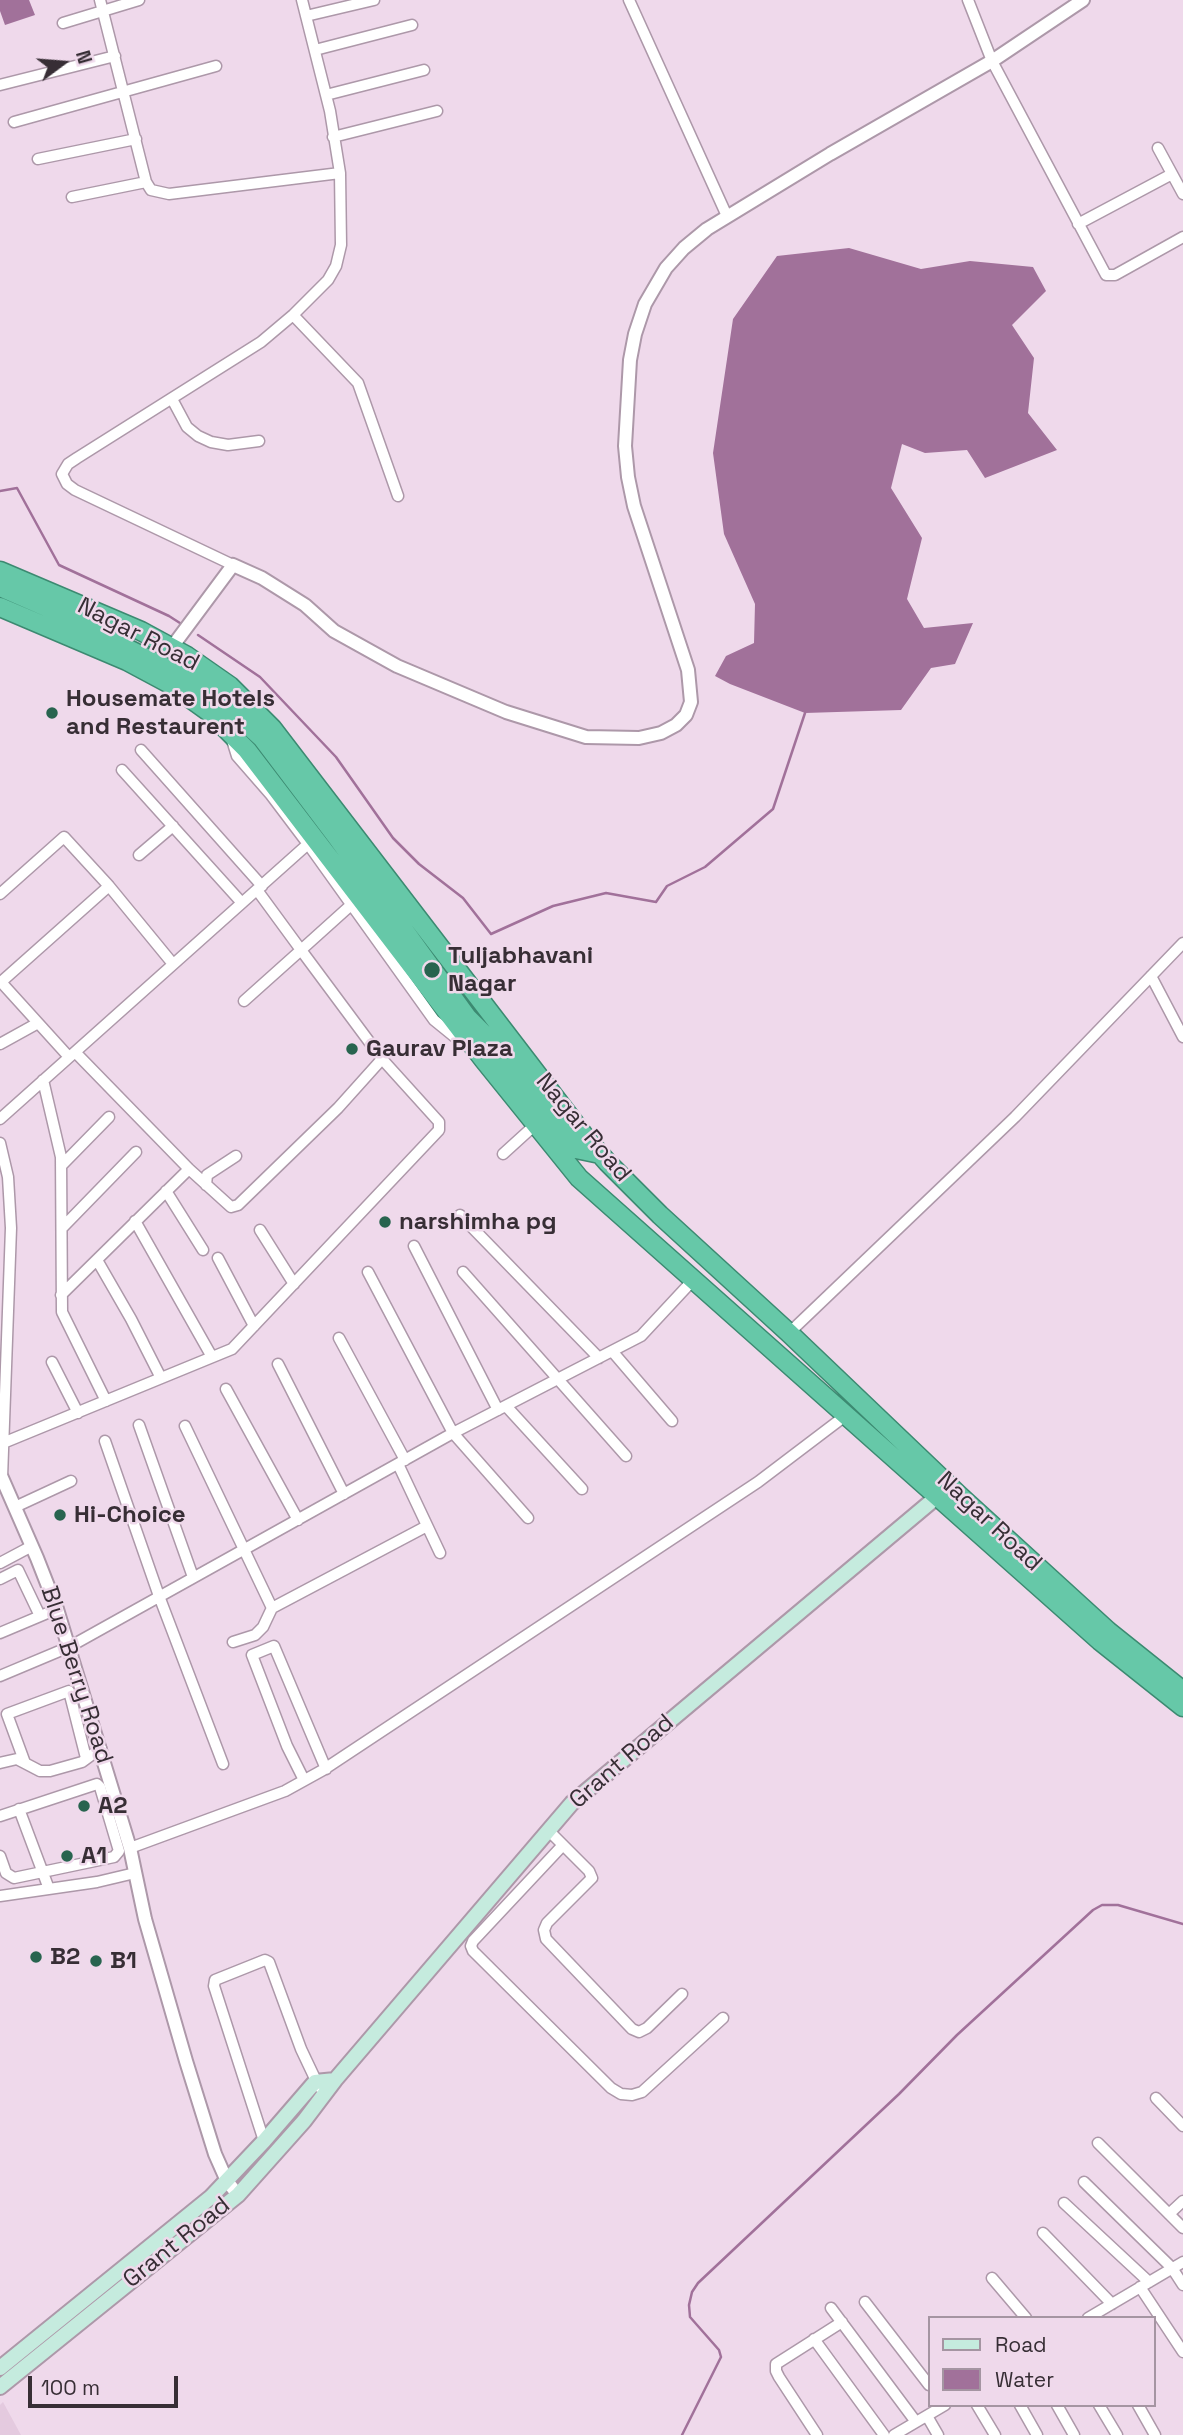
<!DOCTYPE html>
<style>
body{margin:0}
#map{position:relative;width:1183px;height:2435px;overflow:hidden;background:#efd9eb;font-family:"Space Grotesk",sans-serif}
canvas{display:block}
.legend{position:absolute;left:928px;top:2316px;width:228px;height:91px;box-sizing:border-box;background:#efd9eb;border:2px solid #a595a2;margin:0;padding:9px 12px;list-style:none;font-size:21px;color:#372e35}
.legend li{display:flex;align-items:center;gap:14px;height:35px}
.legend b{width:35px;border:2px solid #a595a2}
.north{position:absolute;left:28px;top:28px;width:70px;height:70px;-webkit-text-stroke:5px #efd9eb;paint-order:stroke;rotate:74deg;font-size:19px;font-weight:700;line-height:28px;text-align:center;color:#372e35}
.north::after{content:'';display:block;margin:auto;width:24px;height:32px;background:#372e35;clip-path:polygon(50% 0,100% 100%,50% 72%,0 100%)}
.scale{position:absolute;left:28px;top:2376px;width:150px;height:32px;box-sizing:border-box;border:4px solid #372e35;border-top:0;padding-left:9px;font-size:21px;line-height:24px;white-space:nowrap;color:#372e35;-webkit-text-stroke:5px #efd9eb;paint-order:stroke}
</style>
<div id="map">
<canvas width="1183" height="2435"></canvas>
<ul class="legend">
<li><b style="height:9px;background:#c5ebde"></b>Road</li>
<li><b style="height:19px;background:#a1719a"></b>Water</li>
</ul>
<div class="north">N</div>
<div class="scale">100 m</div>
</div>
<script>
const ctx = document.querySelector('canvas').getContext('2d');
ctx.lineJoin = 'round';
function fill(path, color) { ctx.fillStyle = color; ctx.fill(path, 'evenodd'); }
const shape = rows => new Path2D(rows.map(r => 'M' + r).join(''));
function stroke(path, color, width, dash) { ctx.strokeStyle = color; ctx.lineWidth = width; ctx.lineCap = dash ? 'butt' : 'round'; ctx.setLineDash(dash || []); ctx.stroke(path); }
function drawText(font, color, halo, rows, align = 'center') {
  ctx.font = font + ' "Space Grotesk",sans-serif'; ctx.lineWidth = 5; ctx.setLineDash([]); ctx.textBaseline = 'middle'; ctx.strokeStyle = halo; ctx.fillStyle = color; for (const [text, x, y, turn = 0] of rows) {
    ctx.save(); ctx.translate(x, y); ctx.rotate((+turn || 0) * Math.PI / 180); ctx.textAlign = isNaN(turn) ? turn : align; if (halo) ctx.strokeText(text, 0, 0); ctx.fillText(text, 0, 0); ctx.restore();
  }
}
fill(shape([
 [3,2402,21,2435,0,2435,0,2405]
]), '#e4cadf');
fill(shape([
 [0,0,29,0,35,15,5,25,0,11],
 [849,248,921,269,970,261,1033,267,1046,291,1012,325,1034,358,1028,413,1057,450,985,478,967,450,925,453,902,444,891,488,922,538,907,599,924,628,973,623,955,664,931,668,901,710,805,713,730,684,715,676,726,656,754,643,755,604,724,534,713,453,733,319,777,256]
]), '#a1719a');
stroke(shape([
 [0,491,17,488,59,565,169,616,183,625],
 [198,635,260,677,336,757,393,838,419,864,463,898,491,934,553,906,606,893,656,902,667,886,705,867,773,809,805,713],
 [682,2435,721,2357,719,2350,690,2317,689,2305,692,2292,698,2283,899,2094,957,2035,1093,1910,1102,1905,1118,1905,1183,1924]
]), '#a1719a', 2.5);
const minor = shape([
 [100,0,146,182,151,190,169,194,340,173],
 [629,0,727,216],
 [968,0,992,61,1106,275,1115,275,1183,237],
 [306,16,374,0],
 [63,23,139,0],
 [315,50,412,25],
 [0,85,115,56],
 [326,95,424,70],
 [14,122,216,66],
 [333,137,437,111],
 [1158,148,1183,194],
 [38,159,136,139],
 [72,197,146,182],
 [1078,224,1172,174],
 [293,315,358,383,398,496],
 [172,399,187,427,198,436,211,442,228,445,259,441],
 [233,565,75,490,67,484,62,474,68,464,77,458,261,342,293,315,328,280,336,266,341,245,340,173,330,111,302,0],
 [232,740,237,756,271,795,308,844,434,1020,466,1046],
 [141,750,262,886],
 [122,770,242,903],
 [139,855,173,826],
 [109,886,173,964],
 [0,894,64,837,109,886,0,983],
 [1151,976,1183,1037],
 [1,982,69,1057],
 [244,1001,301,950,257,890],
 [0,1044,38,1023],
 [75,1052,189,1169,231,1207,238,1205,338,1108,382,1059],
 [43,1080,61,1157,62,1312,106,1401],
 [0,1119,308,844],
 [0,1143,8,1177,11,1228,2,1478],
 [503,1154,536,1124],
 [61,1166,109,1117],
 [206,1185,207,1175,236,1156],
 [166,1191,203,1250],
 [460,1215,599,1358],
 [135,1221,212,1357],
 [63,1227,136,1152],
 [260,1230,294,1284],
 [414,1246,498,1410],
 [218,1258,254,1326],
 [97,1260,131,1319,161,1378],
 [368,1272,453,1433,528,1518],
 [463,1272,626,1456],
 [61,1295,189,1169],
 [789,1333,1015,1117,1183,943],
 [339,1338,405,1460],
 [612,1351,672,1421],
 [52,1362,78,1413],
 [278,1364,344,1494],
 [226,1389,298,1520],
 [506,1406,582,1489],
 [139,1425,193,1577],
 [185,1426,272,1608],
 [105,1441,159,1596,223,1764],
 [3,1443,232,1349,439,1130,439,1122,382,1059,301,950,351,905],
 [398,1464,440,1553],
 [15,1507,71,1481],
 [0,1563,32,1546],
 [0,1579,18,1570,40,1616],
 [0,1633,57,1609],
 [233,1642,255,1635,263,1627,272,1608,427,1526],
 [0,1676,69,1647,453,1433,641,1336,694,1279],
 [0,1763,17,1759,40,1771,50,1771,82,1762,101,1748],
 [25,1763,7,1714,69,1691,86,1758],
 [304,1780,287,1746,252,1655,274,1646,326,1769],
 [19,1809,49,1889],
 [0,1816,97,1784,100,1787,119,1851,114,1857,14,1878,6,1873,0,1856],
 [548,1830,589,1871,592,1878,547,1923,544,1930,546,1939,632,2029,639,2032,647,2028,682,1994],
 [563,1845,473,1941,471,1946,473,1951,611,2088,621,2094,632,2095,642,2092,723,2018],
 [130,1848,285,1791,323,1770,758,1482,845,1416],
 [0,1896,97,1882,135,1873],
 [1156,2098,1183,2126],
 [264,2141,214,1986,215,1980,265,1960,269,1962,301,2049,319,2087],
 [1098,2143,1183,2228],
 [1084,2182,1172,2268,1183,2285],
 [1064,2203,1149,2282],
 [1169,2214,1183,2201],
 [1043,2233,1112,2304],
 [992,2278,1026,2318],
 [1140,2287,1183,2352],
 [865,2302,929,2385],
 [831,2308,916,2422],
 [1088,2318,1183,2262],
 [814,2339,884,2435],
 [977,2405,995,2435],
 [1020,2405,1037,2435],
 [1057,2405,1074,2435],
 [1099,2405,1117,2435],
 [1138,2405,1155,2435],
 [927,2416,938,2435],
 [817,2435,779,2377,776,2371,776,2364,842,2322],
 [894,2435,945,2405]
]);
const tertiary = shape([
 [172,647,233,565,262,578,305,605,334,631,397,666,506,712,586,737,639,738,661,733,676,725,686,715,691,702,688,670,634,506,628,477,625,446,630,360,635,334,645,304,666,268,684,248,707,229,830,154,992,61,1083,0],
 [0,1478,2,1478,37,1558,57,1609,130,1848,145,1919,186,2061,215,2154,227,2181,238,2195]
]);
const secondary = shape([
 [0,2368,211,2197,264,2141,315,2082,335,2080],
 [0,2387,238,2195,304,2121,335,2080,572,1803,945,1490]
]);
const trunk = shape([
 [0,571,141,631,187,656,230,686,272,728,586,1138,608,1163,660,1215,789,1333,960,1496,1108,1631,1183,1691],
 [0,587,85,624,102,636,191,680,227,706,262,738,336,836,467,1017,489,1039,576,1149,600,1154],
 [0,607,127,661,170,684,209,712,247,750,483,1059,579,1178,1100,1641,1183,1707]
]);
stroke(minor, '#ad98a9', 13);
stroke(tertiary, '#ad98a9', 16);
stroke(secondary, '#ad98a9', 18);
stroke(trunk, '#3c8a71', 21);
stroke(minor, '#fff', 10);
stroke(tertiary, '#fff', 12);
stroke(secondary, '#c5ebde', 14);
stroke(trunk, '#66c8a8', 18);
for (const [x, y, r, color] of [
 [52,713,7,"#28644f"],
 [432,970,9,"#28644f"],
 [352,1049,7,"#28644f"],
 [385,1222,7,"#28644f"],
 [60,1515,7,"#28644f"],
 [84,1806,7,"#28644f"],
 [67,1856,7,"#28644f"],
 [36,1957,7,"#28644f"],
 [96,1961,7,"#28644f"]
]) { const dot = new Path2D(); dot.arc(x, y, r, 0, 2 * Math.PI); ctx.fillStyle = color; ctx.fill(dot); stroke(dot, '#efd9eb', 2.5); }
drawText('24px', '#372e35', '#efd9eb', [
 ["Nagar Road",138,635,27],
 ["Nagar Road",583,1128,50],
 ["Nagar Road",989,1522,43],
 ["Blue Berry Road",76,1675,72],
 ["Grant Road",622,1762,-41],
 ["Grant Road",177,2243,-39]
]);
drawText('bold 24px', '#372e35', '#efd9eb', [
 ["Housemate Hotels",66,699],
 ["and Restaurent",66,727],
 ["Tuljabhavani",448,956],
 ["Nagar",448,984],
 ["Gaurav Plaza",366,1049],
 ["narshimha pg",399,1222],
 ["Hi-Choice",74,1515],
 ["A2",98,1806],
 ["A1",81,1856],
 ["B2",50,1957],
 ["B1",110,1961]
], 'left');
</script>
